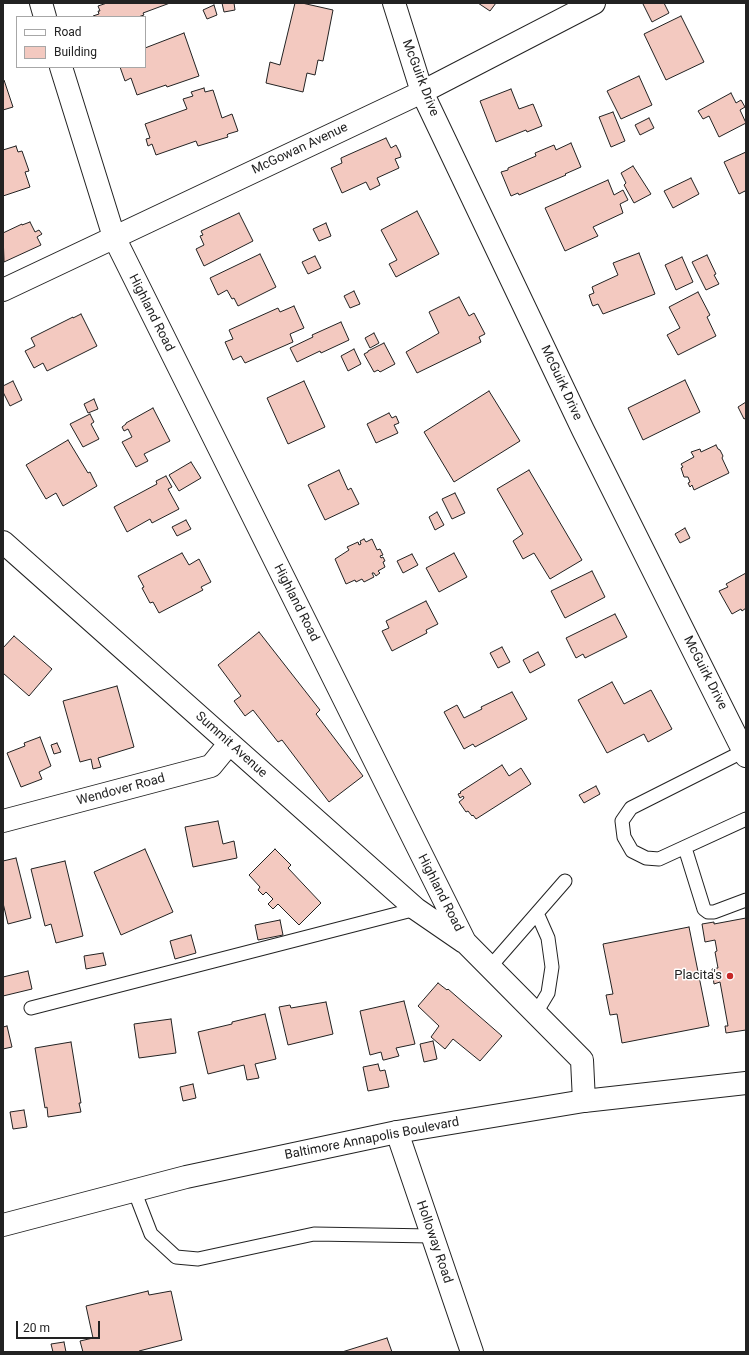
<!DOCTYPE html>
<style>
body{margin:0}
#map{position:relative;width:749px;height:1355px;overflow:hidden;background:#fff;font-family:Roboto,sans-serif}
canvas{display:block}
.frame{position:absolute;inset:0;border:4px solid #222;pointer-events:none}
.legend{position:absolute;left:16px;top:16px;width:130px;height:52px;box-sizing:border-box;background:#fff;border:1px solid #a7a7a7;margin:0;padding:5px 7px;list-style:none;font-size:12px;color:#222}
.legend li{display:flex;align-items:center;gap:8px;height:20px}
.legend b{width:20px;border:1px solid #a7a7a7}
.scale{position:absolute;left:16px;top:1321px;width:84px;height:18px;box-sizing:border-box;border:2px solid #222;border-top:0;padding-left:5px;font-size:12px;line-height:14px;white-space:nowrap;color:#222;-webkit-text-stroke:3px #fff;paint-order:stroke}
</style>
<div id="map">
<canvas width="749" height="1355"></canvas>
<div class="frame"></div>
<ul class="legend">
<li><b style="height:5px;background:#fff"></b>Road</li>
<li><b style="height:11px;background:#f3c9c0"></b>Building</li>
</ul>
<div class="scale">20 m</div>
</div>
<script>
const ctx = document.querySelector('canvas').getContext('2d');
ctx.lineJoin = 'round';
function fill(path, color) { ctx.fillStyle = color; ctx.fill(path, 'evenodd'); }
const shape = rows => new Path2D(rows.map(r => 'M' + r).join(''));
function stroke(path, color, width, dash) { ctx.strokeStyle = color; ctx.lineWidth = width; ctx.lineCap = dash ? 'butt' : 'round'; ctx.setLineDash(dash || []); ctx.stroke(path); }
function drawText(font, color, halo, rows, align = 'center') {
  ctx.font = font + ' Roboto,sans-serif'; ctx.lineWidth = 3; ctx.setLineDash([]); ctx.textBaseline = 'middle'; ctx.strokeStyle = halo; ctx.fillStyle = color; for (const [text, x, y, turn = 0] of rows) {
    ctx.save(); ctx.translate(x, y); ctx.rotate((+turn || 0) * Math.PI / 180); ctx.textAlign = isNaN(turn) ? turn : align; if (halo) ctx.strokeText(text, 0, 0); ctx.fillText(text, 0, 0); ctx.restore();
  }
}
const building = shape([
 [107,3,170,3,143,13,144,15,138,17,94,17,93,16,99,14,98,11,100,11,98,6,107,3],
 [222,3,234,3,235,10,224,12,222,3],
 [295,3,302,3,333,10,323,61,318,60,315,75,307,73,303,92,266,83,270,62,280,65,295,3],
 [478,3,496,3,490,11,478,3],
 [644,3,664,3,669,13,652,22,643,4,644,3],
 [214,5,217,15,207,19,203,10,214,5],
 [681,16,704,62,666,80,644,34,681,16],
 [184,33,199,76,167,87,166,85,137,95,131,78,125,81,120,67,145,67,145,48,184,33],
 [639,76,652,105,621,119,607,91,639,76],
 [3,80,4,80,13,107,3,110,3,80],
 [204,88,205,92,213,90,222,118,232,114,238,131,228,134,227,135,228,137,198,146,196,141,156,155,152,144,148,146,146,139,150,138,145,124,187,109,183,99,193,96,191,92,204,88],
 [511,89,519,109,533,104,542,126,527,132,526,130,496,142,480,101,511,89],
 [731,93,736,103,741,100,745,107,740,110,746,123,719,137,709,116,703,119,698,111,731,93],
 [613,112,625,141,611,147,599,117,613,112],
 [649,118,654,128,640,135,635,125,649,118],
 [386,138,391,148,396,145,400,153,401,157,395,159,399,168,377,178,380,185,370,190,366,182,342,193,331,168,342,163,341,159,341,158,386,138],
 [571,143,581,167,565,174,566,175,519,195,518,193,511,196,501,172,508,170,508,168,536,156,535,153,554,145,556,150,571,143],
 [16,146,18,152,22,151,28,168,29,171,25,172,30,187,3,196,3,150,16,146],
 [746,152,746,193,745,191,739,194,724,162,746,152],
 [633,166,651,194,634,203,624,185,626,183,621,173,633,166],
 [691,178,699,194,673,208,664,191,691,178],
 [608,180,614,195,623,190,628,200,620,204,623,213,593,227,598,236,565,251,545,208,608,180],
 [417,211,439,254,396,277,389,264,397,260,381,230,417,211],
 [239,213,253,241,204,266,196,249,204,245,200,236,203,235,201,231,239,213],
 [30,222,35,232,39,230,42,234,37,237,41,245,4,262,3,233,22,224,22,225,30,222],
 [326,223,331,236,319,241,313,229,326,223],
 [639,253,655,294,603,314,598,304,593,306,592,304,589,295,594,293,592,287,618,275,613,263,639,253],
 [260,254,276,287,238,306,234,298,232,299,227,290,218,295,210,278,260,254],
 [707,255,716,274,714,275,719,284,706,290,692,262,707,255],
 [315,256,321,268,308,274,302,262,315,256],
 [682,257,693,282,676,290,665,265,682,257],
 [354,291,360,304,350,308,344,296,354,291],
 [698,292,710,315,707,317,716,336,678,355,667,335,680,328,669,307,698,292],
 [459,297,469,316,474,313,485,334,479,337,481,342,417,373,406,352,439,333,429,312,459,297],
 [294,306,304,328,290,334,293,342,245,363,241,356,233,360,225,342,233,339,229,330,278,308,280,312,294,306],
 [81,314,97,346,47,371,43,363,34,368,25,351,35,346,31,338,73,317,73,318,81,314],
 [341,322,349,340,321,353,320,351,297,362,290,348,313,337,312,335,341,322],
 [374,333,379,343,370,348,365,338,374,333],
 [384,343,395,364,380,372,378,370,374,372,364,354,368,352,368,351,384,343],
 [354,349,361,364,348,371,341,356,354,349],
 [685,380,700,412,643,440,628,408,685,380],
 [13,381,22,400,10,406,3,392,3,386,13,381],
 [304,381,325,427,288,444,267,398,304,381],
 [489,391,520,441,454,482,424,432,489,391],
 [94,399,98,409,88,413,84,404,94,399],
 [746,402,746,418,744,419,738,407,746,402],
 [153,408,170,441,144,454,148,461,136,467,122,442,132,437,128,429,124,431,122,427,126,424,126,423,153,408],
 [389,413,392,418,396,416,399,423,394,425,398,433,376,443,367,424,389,413],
 [90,414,94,422,91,424,99,439,83,447,70,424,90,414],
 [68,440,88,473,90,472,97,486,63,506,56,493,46,499,26,465,68,440],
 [716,445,718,449,720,450,723,456,722,458,729,473,694,490,692,485,690,487,688,483,690,482,688,477,684,477,681,468,683,467,681,464,694,457,691,452,700,449,701,452,716,445],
 [191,462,201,478,179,491,169,475,191,462],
 [339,470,348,490,351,488,359,504,325,520,308,485,339,470],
 [529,470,582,560,550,579,534,553,523,559,513,541,523,534,497,489,529,470],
 [166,476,172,487,168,489,179,509,152,523,150,519,127,532,114,507,157,484,156,481,166,476],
 [455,493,465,513,452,519,442,499,455,493],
 [437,512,444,525,435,530,429,517,437,512],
 [186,520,191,529,177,536,172,527,186,520],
 [685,528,690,538,680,543,675,534,685,528],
 [364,539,366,542,372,539,377,550,380,549,383,555,380,556,381,558,383,557,385,561,383,562,385,567,378,571,380,573,376,576,374,573,372,573,374,577,364,582,362,579,356,582,355,580,346,584,335,559,349,550,347,547,358,542,359,545,361,544,360,541,364,539],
 [182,553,189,565,199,559,211,582,201,587,203,590,159,613,153,602,150,603,142,588,144,587,138,576,182,553],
 [454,553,467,577,439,592,426,568,454,553],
 [412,554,418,565,403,573,397,561,412,554],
 [592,571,605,597,565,618,551,591,592,571],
 [746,573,746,608,742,611,741,609,732,614,719,591,728,587,726,584,746,573],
 [426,601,438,624,426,630,427,633,392,651,382,631,389,628,386,621,426,601],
 [615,614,627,637,585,658,583,654,576,658,566,638,615,614],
 [259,632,320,710,316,714,363,776,329,802,282,740,278,742,253,710,245,716,234,701,241,696,218,665,259,632],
 [14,636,52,669,29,696,3,673,3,648,14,636],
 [502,647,510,662,498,668,490,653,502,647],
 [538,652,545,665,530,673,523,660,538,652],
 [612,682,624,704,651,690,672,729,648,742,644,734,607,753,578,700,612,682],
 [117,686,134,747,98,758,101,767,93,769,91,759,80,762,63,701,117,686],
 [512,692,527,719,475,747,473,744,464,749,444,712,457,705,464,718,482,709,481,707,512,692],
 [40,737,51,766,39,772,42,779,21,787,7,753,25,746,24,743,40,737],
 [57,743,61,752,54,754,51,745,57,743],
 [502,765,509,776,521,768,531,784,476,819,473,815,472,816,468,811,466,812,459,802,464,798,463,796,460,798,458,794,461,793,460,792,502,765],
 [596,786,600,794,584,803,579,795,596,786],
 [218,821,223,844,234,841,237,858,193,867,185,827,218,821],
 [145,849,173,912,121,935,94,872,145,849],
 [275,849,291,865,288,868,321,903,299,925,278,904,273,909,268,904,273,899,266,892,263,895,258,890,260,887,249,875,275,849],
 [16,858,31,918,8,924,3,903,3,861,16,858],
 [65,861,83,936,56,943,51,924,45,926,31,869,65,861],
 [746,918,746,1030,726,1033,725,1026,728,1026,720,982,714,984,712,969,718,968,715,952,717,951,715,940,705,942,702,924,714,922,714,924,746,918],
 [280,920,283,935,258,940,255,925,280,920],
 [689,927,709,1026,622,1043,617,1014,610,1015,606,995,613,994,603,944,689,927],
 [191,935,196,953,175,959,170,941,191,935],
 [103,953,106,965,86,969,84,956,103,953],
 [28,971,32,989,3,996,3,977,28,971],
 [438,983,447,990,448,989,502,1036,480,1061,453,1039,445,1049,431,1037,439,1026,418,1006,438,983],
 [404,1001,415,1044,396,1048,399,1056,384,1060,383,1060,381,1052,370,1055,360,1011,404,1001],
 [326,1002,333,1034,288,1045,279,1007,290,1005,291,1008,326,1002],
 [265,1014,276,1059,255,1064,259,1078,247,1080,244,1065,208,1074,198,1032,232,1024,232,1022,265,1014],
 [171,1019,176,1053,139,1058,134,1024,171,1019],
 [7,1026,12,1047,3,1049,3,1027,7,1026],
 [433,1041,437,1059,424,1062,420,1044,433,1041],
 [71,1042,81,1103,79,1103,81,1112,48,1117,47,1107,45,1108,35,1048,71,1042],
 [378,1064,380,1071,385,1070,389,1087,368,1091,363,1067,378,1064],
 [193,1084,196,1098,183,1101,180,1087,193,1084],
 [24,1110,27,1127,13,1129,10,1112,24,1110],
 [148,1291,149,1295,171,1291,182,1340,139,1351,140,1352,83,1352,80,1341,93,1338,86,1306,148,1291],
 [387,1338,392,1352,342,1352,387,1338],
 [64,1342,66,1352,53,1352,51,1344,64,1342]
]);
fill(building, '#f3c9c0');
stroke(building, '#222', 1);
const service = shape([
 [744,751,631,808,622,821,624,837,632,851,646,858,659,859,746,819],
 [685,848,704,909,708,912,714,912,746,900],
 [490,967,565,881],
 [31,1008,416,909],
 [536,1013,548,993,552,967,548,938,537,913],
 [134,1190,151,1234,176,1257,198,1259,314,1234,432,1236]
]);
const minor = shape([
 [41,3,45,17],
 [394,3,422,92,583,430,746,756],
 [61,67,114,237,465,942,582,1060,584,1101],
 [3,290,422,92,594,3],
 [3,542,416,909,464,942],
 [3,821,211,766,229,744],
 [397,1132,472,1352]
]);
const secondary = shape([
 [3,1225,186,1177,397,1132,584,1101,746,1083]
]);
stroke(service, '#222', 15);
stroke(minor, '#222', 24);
stroke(secondary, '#222', 24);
stroke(service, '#fff', 13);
stroke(minor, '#fff', 22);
stroke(secondary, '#fff', 22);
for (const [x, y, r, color] of [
 [730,976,4,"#c62828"]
]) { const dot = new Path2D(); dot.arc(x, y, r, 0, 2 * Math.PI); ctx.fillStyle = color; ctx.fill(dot); stroke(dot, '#fff', 1.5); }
drawText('13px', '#222', '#fff', [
 ["McGuirk Drive",420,78,69],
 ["McGowan Avenue",300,149,-25],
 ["Highland Road",151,313,63],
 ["McGuirk Drive",561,383,65],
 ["Highland Road",296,603,63],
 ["McGuirk Drive",705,673,63],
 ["Summit Avenue",231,745,42],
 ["Wendover Road",121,790,-15],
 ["Highland Road",440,893,63],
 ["Baltimore Annapolis Boulevard",372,1139,-11],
 ["Holloway Road",434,1242,71]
]);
drawText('13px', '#222', '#fff', [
 ["Placita's",722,976]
], 'right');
</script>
